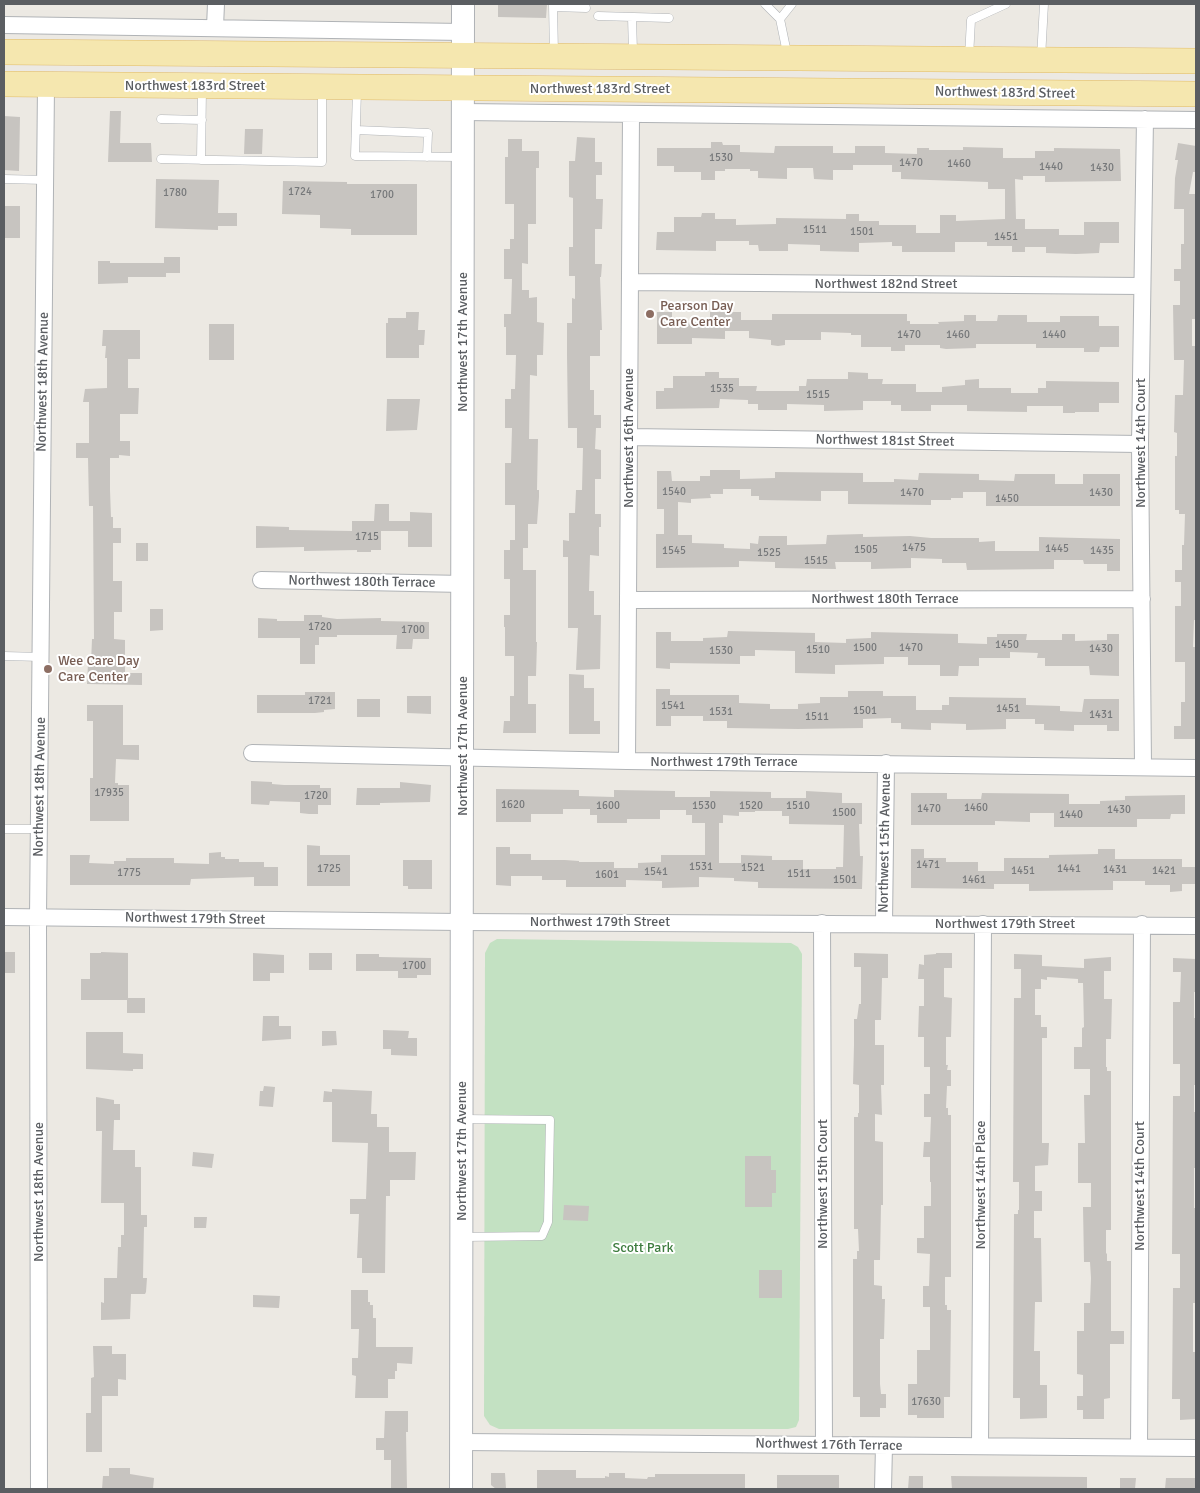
<!DOCTYPE html>
<style>
body{margin:0}
#map{position:relative;width:1200px;height:1493px;overflow:hidden;background:#ece9e3;font-family:Signika,sans-serif}
canvas{display:block}
.frame{position:absolute;inset:0;border:5px solid #5b5e62;pointer-events:none}
</style>
<div id="map">
<canvas width="1200" height="1493"></canvas>
<div class="frame"></div>
</div>
<script>
const ctx = document.querySelector('canvas').getContext('2d');
ctx.lineJoin = 'round';
function fill(path, color) { ctx.fillStyle = color; ctx.fill(path, 'evenodd'); }
const shape = rows => new Path2D(rows.map(r => 'M' + r).join(''));
function stroke(path, color, width, dash) { ctx.strokeStyle = color; ctx.lineWidth = width; ctx.lineCap = dash ? 'butt' : 'round'; ctx.setLineDash(dash || []); ctx.stroke(path); }
function drawText(font, color, halo, rows, align = 'center') {
  ctx.font = font + ' Signika,sans-serif'; ctx.lineWidth = 4; ctx.setLineDash([]); ctx.textBaseline = 'middle'; ctx.strokeStyle = halo; ctx.fillStyle = color; for (const [text, x, y, turn = 0] of rows) {
    ctx.save(); ctx.translate(x, y); ctx.rotate((+turn || 0) * Math.PI / 180); ctx.textAlign = isNaN(turn) ? turn : align; if (halo) ctx.strokeText(text, 0, 0); ctx.fillText(text, 0, 0); ctx.restore();
  }
}
fill(shape([
 [497,939,791,943,798,947,802,954,799,1420,796,1427,788,1429,499,1429,490,1425,484,1416,485,953,490,943]
]), '#c3e1c2');
fill(shape([
 [498,4,547,4,546,18,498,17],
 [110,111,121,111,120,143,151,143,152,162,108,162],
 [4,116,20,117,19,171,4,170],
 [245,129,263,129,262,154,244,154],
 [577,137,595,138,595,162,602,162,602,175,596,175,596,199,603,199,602,229,595,229,595,264,602,264,601,277,600,277,602,330,600,330,600,356,590,356,590,390,594,390,594,415,601,415,601,428,596,428,595,449,601,450,601,479,595,479,595,514,601,514,601,527,599,527,599,556,590,555,589,591,594,591,594,615,601,615,600,669,576,670,578,628,568,628,568,557,563,557,563,540,569,541,569,513,575,513,576,490,582,490,583,448,577,448,577,428,568,428,567,355,567,323,572,323,572,298,575,299,575,276,569,276,569,247,573,247,573,198,569,197,569,161,575,161],
 [508,139,522,139,522,151,539,151,539,168,536,168,536,224,528,224,528,264,522,263,522,290,529,290,529,298,537,297,537,322,544,323,543,355,537,355,537,376,530,375,529,439,538,439,537,490,539,490,539,497,537,524,528,524,528,548,523,548,523,570,536,570,536,642,537,642,536,676,528,676,528,704,536,704,536,733,503,733,504,721,510,721,510,696,514,696,514,656,505,656,505,627,504,627,504,615,510,615,510,579,504,579,504,550,510,550,510,540,515,540,515,505,505,505,505,463,511,463,512,428,505,428,505,399,511,399,511,389,515,389,516,355,506,355,506,327,504,327,504,314,511,314,512,279,504,279,504,249,510,249,510,239,514,239,514,204,505,204,505,157,508,157],
 [711,142,722,142,723,145,740,145,740,152,774,153,775,146,833,146,833,153,855,153,855,146,885,146,885,153,917,154,917,148,929,148,929,150,963,150,963,147,1003,148,1003,158,1035,158,1035,151,1054,151,1054,148,1120,149,1121,181,1045,182,1045,176,1023,176,1023,180,1015,179,1016,219,1025,219,1025,229,1059,229,1059,235,1084,235,1084,222,1119,222,1119,243,1100,243,1099,253,1076,254,1046,253,1046,247,1025,247,1025,252,1012,252,1012,246,987,246,987,242,955,242,955,252,902,252,902,246,892,246,892,242,859,243,859,252,820,251,820,245,788,244,788,251,759,251,758,245,749,245,749,241,716,241,716,251,656,250,657,232,674,232,674,217,701,217,702,213,715,213,715,219,736,219,736,225,776,224,776,218,846,219,846,214,859,214,859,221,879,221,879,225,916,225,916,233,940,233,940,215,956,215,956,221,1005,219,1005,189,988,189,988,182,901,179,901,172,892,172,892,165,853,165,853,170,833,170,833,180,814,179,813,168,787,168,787,179,758,178,758,171,750,171,750,169,725,169,725,171,715,171,715,180,701,180,701,172,674,172,674,166,657,166,657,148,711,148],
 [1178,143,1196,146,1196,172,1193,172,1189,194,1196,194,1196,319,1192,319,1192,346,1196,346,1196,620,1194,620,1193,647,1196,647,1196,739,1174,739,1174,726,1181,726,1181,702,1185,702,1185,662,1175,662,1175,606,1181,606,1181,582,1175,582,1175,570,1182,570,1182,545,1184,545,1185,514,1179,514,1179,510,1175,510,1175,456,1177,456,1177,433,1174,432,1175,395,1183,395,1184,360,1174,360,1173,305,1180,305,1180,281,1174,281,1174,269,1181,269,1181,244,1184,244,1184,209,1174,209,1175,178,1178,160,1175,160],
 [156,179,219,180,218,213,237,213,237,226,218,226,218,230,155,228],
 [283,181,347,182,347,184,417,184,417,235,351,235,351,229,320,228,320,215,282,214],
 [4,206,20,206,20,238,4,238],
 [164,257,180,257,180,273,166,273,166,277,128,277,128,283,98,284,98,261,110,261,110,263,164,263],
 [406,312,419,312,418,330,425,330,424,345,419,345,419,358,386,358,386,323,388,323,388,318,406,318],
 [657,312,672,312,672,323,700,322,700,319,710,319,710,312,741,312,741,320,772,320,772,314,907,314,907,321,910,321,910,324,939,324,938,322,964,321,964,315,976,315,976,321,997,321,998,315,1027,315,1027,322,1060,322,1060,316,1099,316,1099,326,1119,326,1119,347,1100,347,1099,352,1084,352,1084,348,1036,348,1036,344,976,344,976,348,946,349,940,348,940,345,905,345,905,351,891,351,891,347,861,347,861,335,851,335,851,333,821,332,821,340,785,340,785,345,778,346,771,345,771,340,749,338,749,331,725,331,725,339,692,338,692,344,657,344],
 [209,324,234,324,234,360,209,360],
 [103,330,140,330,140,359,128,359,128,388,139,388,138,414,120,414,120,441,130,441,130,456,119,455,119,458,110,458,110,490,111,517,113,517,113,528,121,528,121,543,113,543,113,581,122,581,122,612,114,612,114,639,125,640,125,673,142,673,142,685,87,684,88,663,91,663,92,639,94,639,93,506,89,506,88,458,76,458,76,443,89,443,89,402,83,402,85,389,107,388,107,358,105,358,106,346,102,346],
 [705,372,719,372,719,378,739,378,739,386,757,386,756,391,799,391,799,386,806,386,807,379,848,379,848,372,868,373,868,379,883,379,882,384,916,384,916,392,942,392,942,387,965,385,965,380,979,379,979,388,1011,388,1011,393,1038,393,1038,388,1046,388,1046,381,1119,382,1119,403,1099,403,1099,412,1075,412,1075,413,1063,413,1063,406,1027,406,1027,412,967,411,967,405,931,405,931,411,901,411,901,405,891,405,891,401,863,401,863,410,824,411,824,405,787,404,787,410,758,410,758,404,748,404,748,400,720,399,719,408,656,409,656,391,664,391,664,388,673,388,673,376,705,376],
 [387,399,420,399,417,430,386,431],
 [710,470,740,470,740,479,775,478,775,472,863,473,863,482,894,482,894,479,918,480,919,473,979,474,979,480,1014,481,1015,474,1055,474,1055,484,1083,484,1083,474,1120,474,1120,506,986,506,986,492,963,492,963,498,951,498,951,500,931,500,931,505,848,504,848,491,821,491,821,501,759,500,759,496,751,496,751,489,723,489,723,494,710,494,711,498,691,499,691,503,678,502,678,535,692,535,692,543,724,544,724,548,750,549,750,543,758,544,759,536,787,536,787,545,826,544,827,535,863,534,863,537,910,536,931,538,979,538,979,542,995,541,995,551,1039,551,1039,537,1120,539,1120,571,1107,571,1107,564,1084,564,1083,560,1054,560,1054,569,967,570,966,563,942,563,942,559,911,558,911,568,871,569,871,562,835,562,836,569,775,568,775,562,739,561,739,567,656,568,656,534,664,534,664,509,657,509,657,471,671,471,672,481,700,481,700,476,710,476],
 [375,504,389,504,389,521,410,521,410,512,432,513,432,547,408,547,408,531,381,531,381,550,371,550,371,552,357,552,357,550,304,551,304,547,256,548,256,526,289,527,289,530,352,531,352,521,374,521],
 [136,543,148,543,148,561,136,561],
 [150,609,163,609,163,630,150,631],
 [304,615,322,615,322,617,337,619,381,618,381,621,429,622,429,639,413,639,412,649,396,649,397,635,337,635,337,637,319,637,319,645,315,645,315,664,300,664,300,638,258,638,258,618,277,619,277,621,304,621],
 [728,631,815,633,815,642,846,643,846,639,871,638,871,632,958,634,958,643,987,644,987,637,997,637,997,634,1027,634,1026,640,1062,640,1062,634,1075,634,1075,641,1107,640,1107,634,1119,634,1119,676,1090,675,1089,666,1045,666,1045,658,1037,658,1038,653,1010,652,1010,658,979,658,979,666,959,666,958,676,940,676,940,665,908,665,908,657,884,657,884,664,835,665,835,674,795,673,795,651,755,650,755,656,740,656,740,664,670,663,670,669,656,668,656,632,671,632,671,641,703,641,703,638,727,637],
 [569,674,584,675,584,688,594,688,594,721,600,721,600,734,569,734],
 [656,689,670,689,670,695,739,695,739,703,770,704,770,709,798,709,798,704,820,703,820,697,848,697,848,691,883,691,883,696,916,696,916,710,942,710,942,705,949,705,949,697,1026,698,1026,705,1060,706,1060,711,1082,712,1084,699,1119,699,1119,731,1107,731,1107,725,1074,725,1074,731,1044,730,1044,724,1035,724,1035,719,1006,719,1006,729,966,730,966,724,931,723,931,730,901,729,901,723,891,723,891,718,863,719,863,728,798,729,727,728,727,721,703,721,703,716,671,716,671,726,656,726],
 [305,692,335,692,335,709,324,710,324,712,315,713,257,713,257,695,305,695],
 [407,696,431,696,431,714,407,713],
 [357,699,380,699,380,717,357,717],
 [87,705,123,705,123,745,139,745,139,760,116,759,115,783,118,783,118,785,129,785,129,821,90,821,90,778,93,778,93,721,87,721],
 [251,781,272,782,272,784,284,785,320,785,320,788,331,788,331,805,318,805,318,814,309,814,300,813,300,802,270,801,269,805,251,804],
 [400,782,431,785,430,802,380,803,380,805,356,805,357,788,400,788],
 [496,789,579,790,579,796,614,797,614,790,675,791,675,797,710,797,710,791,771,792,771,798,806,798,806,791,842,793,842,803,862,803,862,824,859,824,860,856,863,856,862,889,758,888,758,882,734,881,734,878,699,877,699,887,662,888,662,881,626,880,626,887,566,887,566,880,542,880,542,876,511,876,511,886,496,885,496,847,510,847,510,854,531,854,531,860,565,860,579,861,579,862,614,862,614,868,638,868,638,863,661,862,661,855,705,855,705,823,692,823,692,815,686,815,686,810,660,810,660,819,627,819,627,823,597,823,597,815,590,815,590,809,563,809,563,814,531,814,531,822,496,822],
 [755,811,782,811,782,816,789,816,789,824,844,825,843,867,836,867,836,869,803,869,803,860,772,860,772,856,741,855,741,863,719,863,719,823,723,823,723,815,739,816,739,812,755,812],
 [911,793,947,793,947,799,981,799,982,793,1069,794,1069,804,1100,804,1100,801,1125,800,1125,796,1185,795,1185,814,1171,814,1170,819,1137,819,1137,827,1054,827,1054,813,1030,813,1030,822,995,821,995,825,911,825],
 [307,845,320,846,320,855,350,855,350,886,307,886],
 [911,849,924,849,924,858,946,858,946,862,978,862,978,871,1004,871,1004,858,1049,858,1049,855,1098,854,1098,849,1115,849,1115,859,1182,859,1182,867,1196,867,1196,884,1182,884,1182,891,1170,892,1170,885,1145,885,1145,881,1113,881,1113,890,1029,891,1029,884,994,884,994,889,911,888],
 [221,852,221,857,225,857,225,859,239,859,239,862,264,862,264,867,278,867,278,886,254,886,254,877,191,879,190,885,70,885,70,855,90,855,89,863,114,864,114,861,126,861,126,858,174,858,174,863,209,864,209,853],
 [403,860,432,860,432,889,408,889,408,886,403,886],
 [4,952,15,952,15,973,4,973],
 [101,952,128,953,128,998,145,998,145,1013,127,1013,127,1000,81,1000,81,979,90,979,90,953,101,953],
 [253,953,284,955,284,973,270,973,270,981,253,981],
 [309,953,332,953,332,970,309,970],
 [854,953,888,954,888,978,882,978,881,1020,875,1020,875,1045,884,1045,884,1085,881,1085,882,1115,875,1114,875,1141,883,1142,883,1205,881,1205,880,1260,874,1260,874,1285,882,1286,882,1299,885,1299,884,1339,880,1339,880,1384,881,1394,886,1394,886,1408,880,1408,880,1417,860,1417,860,1397,853,1397,853,1259,857,1259,857,1251,859,1251,858,1229,854,1229,854,1117,858,1117,858,1113,859,1113,859,1085,853,1084,854,1045,854,1019,857,1019,859,1004,861,1004,861,967,854,967],
 [936,953,952,953,952,968,944,968,944,997,952,998,951,1037,946,1037,946,1065,948,1065,947,1070,951,1070,951,1086,947,1086,946,1108,948,1108,948,1115,951,1115,951,1277,945,1277,945,1305,947,1305,947,1310,951,1310,950,1397,944,1397,944,1418,917,1418,917,1415,908,1415,908,1384,917,1384,917,1350,930,1350,930,1307,923,1307,923,1286,929,1286,930,1254,917,1253,917,1238,924,1238,924,1206,931,1206,931,1182,930,1182,930,1157,923,1157,924,1142,930,1142,931,1117,924,1117,924,1094,930,1094,930,1067,924,1067,924,1037,918,1037,919,1006,924,1006,924,979,918,979,919,964,924,965,924,955,936,954],
 [356,954,379,954,379,957,431,958,431,975,417,975,417,978,398,978,398,971,356,971],
 [1014,954,1042,955,1042,966,1084,968,1084,959,1111,957,1111,971,1104,971,1104,999,1112,999,1111,1039,1106,1039,1106,1067,1107,1067,1107,1071,1111,1071,1111,1230,1106,1230,1106,1253,1107,1254,1107,1261,1111,1261,1111,1331,1124,1331,1124,1344,1110,1344,1110,1398,1104,1399,1104,1419,1083,1419,1083,1410,1077,1410,1077,1396,1083,1396,1083,1375,1077,1374,1077,1331,1084,1331,1084,1303,1090,1303,1091,1278,1090,1262,1084,1262,1083,1207,1091,1207,1091,1183,1078,1183,1078,1143,1085,1143,1084,1095,1090,1095,1090,1069,1074,1069,1074,1047,1082,1047,1082,1028,1084,1027,1083,983,1078,983,1078,979,1047,977,1047,980,1041,979,1041,989,1035,989,1035,1015,1041,1015,1041,1027,1047,1027,1047,1038,1042,1038,1042,1143,1049,1143,1048,1165,1035,1166,1035,1191,1042,1191,1042,1211,1034,1211,1034,1238,1041,1238,1042,1302,1035,1302,1034,1351,1040,1351,1040,1385,1047,1385,1047,1418,1020,1419,1020,1398,1013,1398,1014,1214,1018,1214,1018,1210,1019,1210,1019,1182,1013,1182,1014,998,1021,998,1021,969,1014,969],
 [1173,958,1196,959,1196,992,1194,992,1194,1018,1196,1018,1196,1085,1194,1085,1194,1112,1196,1112,1196,1168,1194,1168,1194,1208,1196,1208,1196,1303,1193,1303,1193,1352,1196,1352,1196,1419,1180,1420,1180,1399,1172,1399,1173,1288,1180,1288,1180,1254,1172,1254,1173,1096,1180,1096,1180,1064,1173,1064,1173,1002,1180,1002,1181,972,1173,972],
 [263,1016,279,1016,279,1026,291,1026,291,1039,262,1041],
 [383,1030,409,1031,408,1038,417,1038,417,1056,391,1055,391,1049,383,1049],
 [322,1031,336,1031,337,1045,322,1046],
 [86,1032,123,1032,123,1053,143,1054,143,1069,133,1069,133,1071,86,1069],
 [264,1086,275,1087,273,1107,259,1106,260,1091,263,1091],
 [332,1089,372,1091,371,1114,377,1114,377,1127,389,1127,389,1152,416,1152,415,1180,390,1180,390,1196,386,1196,385,1273,362,1273,362,1258,357,1258,359,1214,350,1214,350,1199,366,1199,368,1143,332,1142,332,1102,323,1102,324,1091,332,1092],
 [96,1097,114,1100,114,1104,120,1104,120,1120,114,1120,113,1150,135,1150,135,1167,141,1167,141,1215,147,1215,147,1227,144,1227,143,1278,147,1278,146,1292,145,1294,131,1294,130,1319,101,1320,101,1302,104,1303,104,1278,117,1278,118,1247,121,1247,121,1235,124,1235,124,1203,101,1203,102,1131,96,1131],
 [193,1152,214,1154,212,1168,192,1166],
 [745,1156,771,1156,771,1170,776,1170,776,1193,772,1193,772,1207,745,1207],
 [564,1205,589,1206,588,1221,563,1220],
 [194,1217,207,1217,206,1228,194,1228],
 [759,1270,782,1270,782,1298,759,1298],
 [351,1290,368,1290,368,1302,370,1302,370,1305,373,1305,373,1318,376,1318,376,1347,413,1347,412,1364,397,1363,397,1371,395,1371,395,1379,388,1379,388,1398,355,1398,356,1376,352,1375,352,1358,358,1358,359,1329,351,1329],
 [253,1295,280,1296,279,1308,253,1307],
 [93,1346,112,1346,112,1354,126,1354,126,1380,118,1379,118,1396,102,1396,102,1452,86,1452,86,1413,91,1413,91,1378,94,1377],
 [385,1411,408,1411,408,1432,406,1432,407,1489,391,1489,391,1460,384,1460,384,1450,376,1450,376,1438,384,1438],
 [109,1468,130,1468,130,1474,154,1478,153,1489,102,1489,103,1476,109,1476],
 [537,1470,576,1470,576,1478,605,1478,605,1476,609,1477,609,1473,625,1473,625,1478,647,1479,648,1477,655,1477,655,1474,745,1474,745,1489,537,1489],
 [491,1473,505,1473,506,1489,496,1489,491,1485],
 [777,1475,839,1475,839,1489,777,1489],
 [909,1476,923,1476,923,1489,908,1489],
 [951,1476,1087,1477,1087,1489,952,1489],
 [1120,1478,1136,1478,1135,1489,1120,1489],
 [1166,1478,1196,1478,1196,1489,1165,1489]
]), '#c7c4c0');
const lane = shape([
 [553,4,554,54],
 [765,4,780,19,787,53],
 [553,7,586,8],
 [598,16,669,18],
 [632,17,633,52],
 [780,19,792,4],
 [969,57,971,20,1006,4],
 [1041,58,1044,4],
 [357,91,355,156,460,157],
 [161,119,202,120],
 [356,130,428,133,427,157],
 [161,159,322,162,322,90],
 [201,160,202,89],
 [4,179,45,180],
 [4,656,41,657],
 [4,829,39,829],
 [463,1119,550,1120,548,1222,542,1236,464,1237]
]);
const street = shape([
 [4,25,463,32],
 [215,27,216,4],
 [462,112,1196,120],
 [630,282,1142,286],
 [629,437,1140,444],
 [261,580,464,584],
 [628,600,1142,599],
 [252,753,627,761,1196,768],
 [627,761,631,114],
 [1143,766,1140,444,1145,119],
 [4,917,461,922,1196,926],
 [822,923,824,1445],
 [884,923,886,763],
 [462,1442,1196,1448],
 [980,1446,983,924],
 [1139,1447,1142,924],
 [39,1489,38,917,46,85],
 [883,1489,884,1446]
]);
const secondary = shape([
 [461,1489,463,4]
]);
const primary = shape([
 [4,52,1196,61],
 [4,84,1196,94]
]);
stroke(lane, '#b0b3b6', 9);
stroke(street, '#b0b3b6', 18);
stroke(secondary, '#afb2b6', 24);
stroke(primary, '#e0ba68', 26);
stroke(lane, '#fff', 8);
stroke(street, '#fff', 16);
stroke(secondary, '#fff', 22);
stroke(primary, '#f5e7af', 25);
for (const [x, y, r, color] of [
 [650,314,5,"#8d6e63"],
 [48,669,5,"#8d6e63"]
]) { const dot = new Path2D(); dot.arc(x, y, r, 0, 2 * Math.PI); ctx.fillStyle = color; ctx.fill(dot); stroke(dot, '#fff', 2); }
drawText('11px', '#76787a', null, [
 ["1530",721,158],
 ["1470",911,163],
 ["1460",959,164],
 ["1440",1051,167],
 ["1430",1102,168],
 ["1724",300,192],
 ["1780",175,193],
 ["1700",382,195],
 ["1511",815,230],
 ["1501",862,232],
 ["1451",1006,237],
 ["1470",909,335],
 ["1460",958,335],
 ["1440",1054,335],
 ["1535",722,389],
 ["1515",818,395],
 ["1540",674,492],
 ["1470",912,493],
 ["1430",1101,493],
 ["1450",1007,499],
 ["1715",367,537],
 ["1475",914,548],
 ["1445",1057,549],
 ["1505",866,550],
 ["1545",674,551],
 ["1435",1102,551],
 ["1525",769,553],
 ["1515",816,561],
 ["1720",320,627],
 ["1700",413,630],
 ["1450",1007,645],
 ["1500",865,648],
 ["1470",911,648],
 ["1430",1101,649],
 ["1510",818,650],
 ["1530",721,651],
 ["1721",320,701],
 ["1541",673,706],
 ["1451",1008,709],
 ["1501",865,711],
 ["1531",721,712],
 ["1431",1101,715],
 ["1511",817,717],
 ["17935",109,793],
 ["1720",316,796],
 ["1620",513,805],
 ["1600",608,806],
 ["1530",704,806],
 ["1520",751,806],
 ["1510",798,806],
 ["1460",976,808],
 ["1470",929,809],
 ["1430",1119,810],
 ["1500",844,813],
 ["1440",1071,815],
 ["1471",928,865],
 ["1531",701,867],
 ["1521",753,868],
 ["1725",329,869],
 ["1441",1069,869],
 ["1431",1115,870],
 ["1451",1023,871],
 ["1421",1164,871],
 ["1541",656,872],
 ["1775",129,873],
 ["1511",799,874],
 ["1601",607,875],
 ["1501",845,880],
 ["1461",974,880],
 ["1700",414,966],
 ["17630",926,1402]
]);
drawText('14px', '#5b5e62', '#fff', [
 ["Northwest 183rd Street",195,86],
 ["Northwest 183rd Street",600,89],
 ["Northwest 183rd Street",1005,93,1],
 ["Northwest 182nd Street",886,284],
 ["Northwest 17th Avenue",463,342,-90],
 ["Northwest 18th Avenue",43,382,-89],
 ["Northwest 16th Avenue",629,438,-90],
 ["Northwest 181st Street",885,441,1],
 ["Northwest 14th Court",1141,443,-90],
 ["Northwest 180th Terrace",362,582,1],
 ["Northwest 180th Terrace",885,599],
 ["Northwest 17th Avenue",463,746,-90],
 ["Northwest 179th Terrace",724,762],
 ["Northwest 18th Avenue",40,787,-89],
 ["Northwest 15th Avenue",885,843,-89],
 ["Northwest 179th Street",195,919,1],
 ["Northwest 179th Street",600,922],
 ["Northwest 179th Street",1005,924],
 ["Northwest 17th Avenue",462,1151,-90],
 ["Northwest 15th Court",823,1184,-90],
 ["Northwest 14th Place",981,1185,-90],
 ["Northwest 14th Court",1140,1186,-90],
 ["Northwest 18th Avenue",39,1192,-90],
 ["Northwest 176th Terrace",829,1445,1]
]);
drawText('14px', '#785e54', '#fff', [
 ["Pearson Day",660,306],
 ["Care Center",660,322],
 ["Wee Care Day",58,661],
 ["Care Center",58,677]
], 'left');
drawText('14px', '#3e7d3f', '#fff', [
 ["Scott Park",643,1248]
]);
</script>
